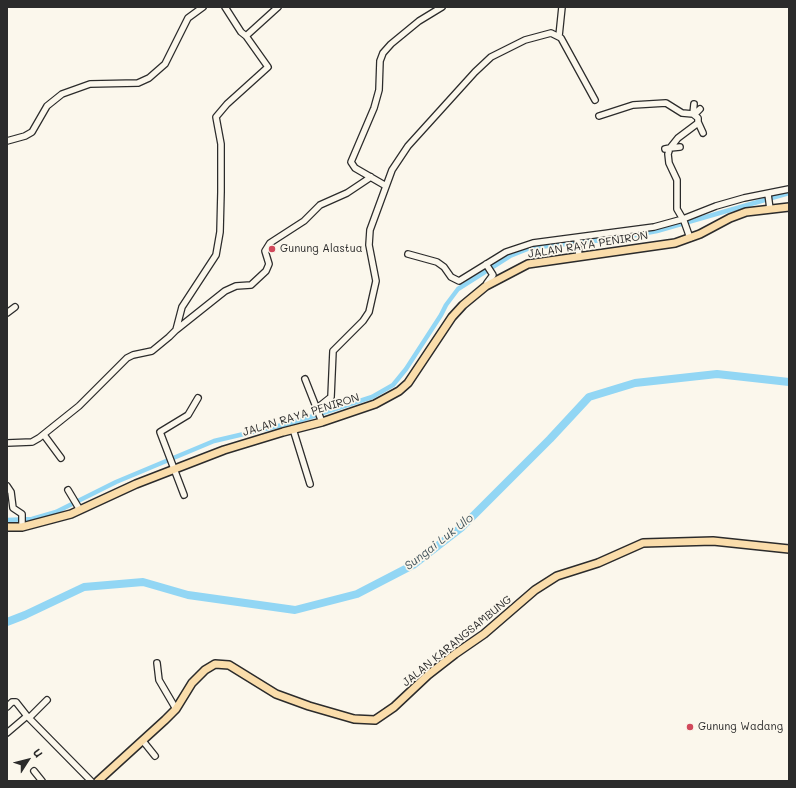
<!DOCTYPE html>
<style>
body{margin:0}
#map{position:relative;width:796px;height:788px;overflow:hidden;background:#fbf7ec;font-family:Mali,sans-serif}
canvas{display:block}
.frame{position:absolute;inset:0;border:8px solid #2b2b2b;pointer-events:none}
.north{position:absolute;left:8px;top:740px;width:40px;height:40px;-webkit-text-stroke:3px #fbf7ec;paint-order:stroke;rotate:54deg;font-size:11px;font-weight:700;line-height:16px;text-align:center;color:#2b2b2b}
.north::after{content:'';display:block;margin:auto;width:14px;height:18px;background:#2b2b2b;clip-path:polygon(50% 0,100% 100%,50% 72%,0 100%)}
</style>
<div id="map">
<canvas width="796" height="788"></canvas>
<div class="frame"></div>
<div class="north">U</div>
</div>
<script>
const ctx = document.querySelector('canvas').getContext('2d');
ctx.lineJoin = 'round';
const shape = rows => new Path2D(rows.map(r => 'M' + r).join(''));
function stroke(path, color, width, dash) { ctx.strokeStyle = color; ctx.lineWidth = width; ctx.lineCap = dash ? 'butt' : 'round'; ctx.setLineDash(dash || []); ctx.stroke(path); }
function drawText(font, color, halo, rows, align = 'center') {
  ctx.font = font + ' Mali,sans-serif'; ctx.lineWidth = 3.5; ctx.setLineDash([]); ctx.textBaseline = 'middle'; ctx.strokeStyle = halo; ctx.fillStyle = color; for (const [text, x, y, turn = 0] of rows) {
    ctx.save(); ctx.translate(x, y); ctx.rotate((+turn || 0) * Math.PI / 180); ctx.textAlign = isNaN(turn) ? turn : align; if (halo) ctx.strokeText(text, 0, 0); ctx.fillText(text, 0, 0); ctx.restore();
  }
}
stroke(shape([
 [7,520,32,519,56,512,116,482,214,441,295,422,372,397,393,385,406,369,441,315,446,305,458,289,510,256,530,248,620,238,657,231,789,193]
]), '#92d6f4', 4.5);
stroke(shape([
 [7,622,25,615,84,587,143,582,188,595,295,610,357,594,413,565,462,527,550,439,589,397,635,383,717,374,789,382]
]), '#92d6f4', 8);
const minor = shape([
 [246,36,278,7],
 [559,36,562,7],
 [693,114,694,104],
 [695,114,700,109],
 [599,116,633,105,666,103,682,113,693,114,698,118,698,123,678,138,670,148,680,147],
 [698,122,703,133],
 [7,141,25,136,32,132,47,106,62,94,90,84,138,83,149,78,165,64,188,18,203,7],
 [665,149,670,148,668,154,669,163,677,180,677,209,684,221,690,238],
 [386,186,355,168,351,162,374,108,379,90,380,61,383,53,391,44,419,21,442,7],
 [768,194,770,209],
 [577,238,579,256],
 [408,254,437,262,444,267,451,277,459,281,506,252,533,243,654,227,683,219,716,206,744,198,789,189],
 [486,264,493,275,487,283],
 [7,313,15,307],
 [176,330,225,291,236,286,251,285,266,271,269,264,265,251,270,243,304,221,320,205,347,193,371,177],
 [305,379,322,422],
 [316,409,331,397,333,351,363,321,369,312,376,281,369,245,370,230,392,170,408,146,475,72,491,57,525,40,551,33,561,38,595,100],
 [293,429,310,484],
 [44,435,61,458],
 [7,443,32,442,39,438,79,406,127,358,133,355,152,351,169,337,176,330,182,307,216,255,220,232,221,192,221,144,216,117,227,104,268,67,246,36,241,32,225,7],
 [7,486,11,492,13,508,22,514,22,527],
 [68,490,80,510],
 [184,495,160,432,188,415,198,398],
 [157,663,159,680,176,709],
 [7,707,12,702,16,702,27,716],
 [29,718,47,700],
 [7,733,27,716,91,781],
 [143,741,155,756],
 [34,771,42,781]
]);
const major = shape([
 [7,527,22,527,71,514,136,484,224,450,283,432,322,422,375,404,399,391,408,383,452,317,463,305,486,286,528,264,675,243,700,234,730,218,746,212,789,207],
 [98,781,165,720,176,709,192,683,205,670,215,664,229,665,276,694,309,706,354,719,375,720,394,707,428,675,455,654,484,634,535,590,557,576,598,563,643,543,713,541,789,549]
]);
stroke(minor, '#2b2b2b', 8);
stroke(major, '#2b2b2b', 10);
stroke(minor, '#fbf7ec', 5.5);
stroke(major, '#faddab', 7);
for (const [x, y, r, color] of [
 [272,249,4,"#d1495b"],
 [690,727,4,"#d1495b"]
]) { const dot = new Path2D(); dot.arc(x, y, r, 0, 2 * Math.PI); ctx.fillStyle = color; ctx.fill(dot); stroke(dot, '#fbf7ec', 1.5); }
drawText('11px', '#2b2b2b', '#fbf7ec', [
 ["JALAN RAYA PENIRON",588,245,-9],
 ["JALAN RAYA PENIRON",301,415,-17],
 ["JALAN KARANGSAMBUNG",457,641,-39]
]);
drawText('11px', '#2b2b2b', '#fbf7ec', [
 ["Gunung Alastua",280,249],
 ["Gunung Wadang",698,727]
], 'left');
drawText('italic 12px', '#45565d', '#fbf7ec', [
 ["Sungai Luk Ulo",439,542,-38]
]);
</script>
